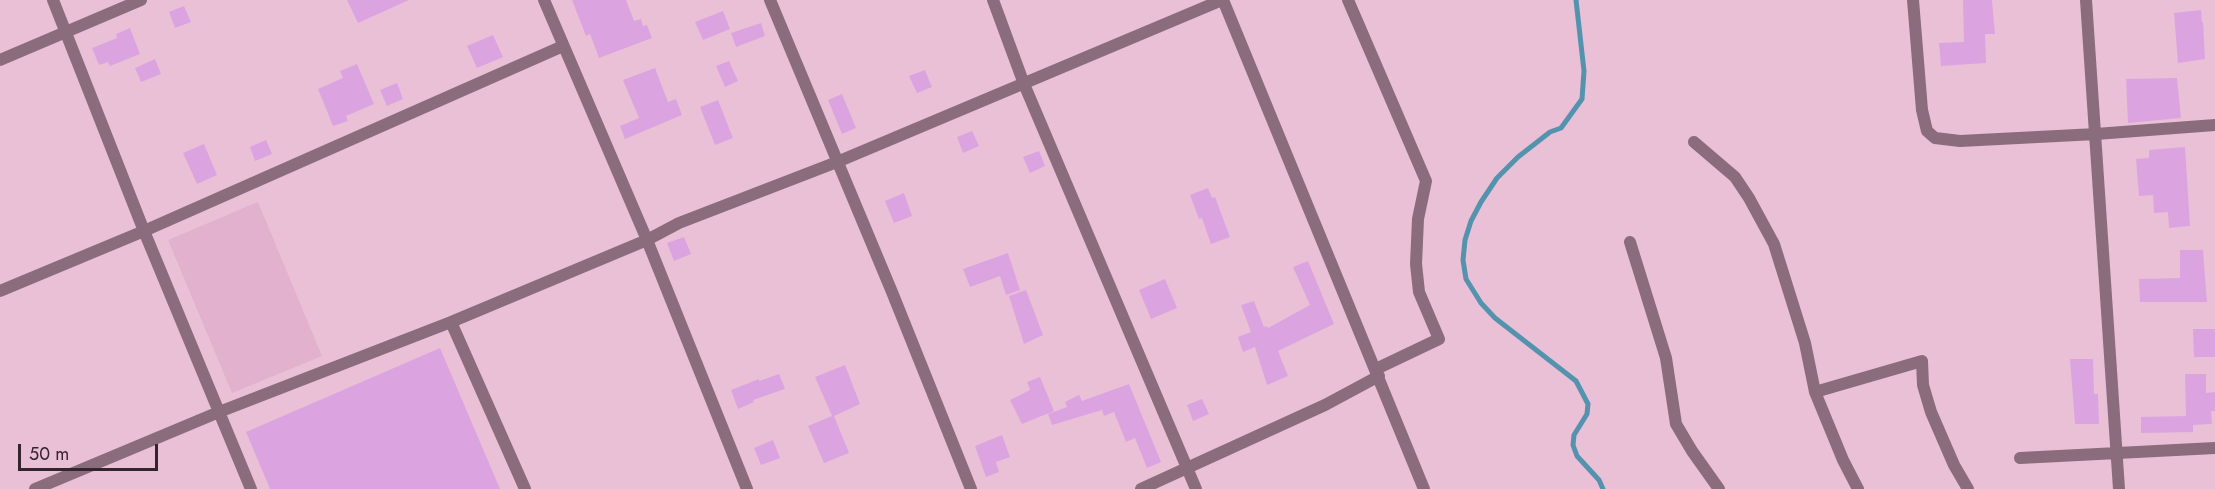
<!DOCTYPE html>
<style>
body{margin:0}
#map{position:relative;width:2215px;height:489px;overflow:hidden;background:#eac0d7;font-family:Jost,sans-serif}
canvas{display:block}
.scale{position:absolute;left:18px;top:444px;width:140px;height:27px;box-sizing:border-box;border:3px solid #34242d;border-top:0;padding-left:8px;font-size:18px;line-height:21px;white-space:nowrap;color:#34242d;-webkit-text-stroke:4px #eac0d7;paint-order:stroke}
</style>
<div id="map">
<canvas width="2215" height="489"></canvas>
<div class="scale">50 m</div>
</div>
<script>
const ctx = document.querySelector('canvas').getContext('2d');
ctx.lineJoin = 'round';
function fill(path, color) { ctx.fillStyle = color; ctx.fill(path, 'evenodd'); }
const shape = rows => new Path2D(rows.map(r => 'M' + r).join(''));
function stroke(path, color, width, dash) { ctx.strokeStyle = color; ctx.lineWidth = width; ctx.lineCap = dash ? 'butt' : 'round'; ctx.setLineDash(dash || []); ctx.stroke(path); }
fill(shape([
 [258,202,322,356,232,393,168,240]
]), '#e2b1cd');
stroke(shape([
 [1576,0,1584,71,1582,99,1561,128,1550,132,1518,157,1497,178,1481,202,1471,221,1465,240,1463,260,1466,279,1481,303,1495,318,1576,381,1588,404,1587,414,1574,435,1573,445,1577,456,1599,480,1603,489]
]), '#5493ad', 5);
fill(shape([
 [347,0,409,0,358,23],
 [572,0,626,0,634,21,641,19,643,26,647,25,652,38,599,58,590,34,586,36],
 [1963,0,1992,0,1995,34,1985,34,1986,63,1941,66,1939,43,1964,42],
 [184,6,191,22,175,28,169,12],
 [2201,10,2202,23,2203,22,2205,59,2178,63,2174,13],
 [723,11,730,29,703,40,695,22],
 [761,23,765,36,736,47,731,33],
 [130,28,140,54,110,66,108,62,99,65,92,48,117,38,116,34],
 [493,35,503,57,477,68,467,46],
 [155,59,161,74,141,82,135,68],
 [729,61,738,81,725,87,716,66],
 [357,64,374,104,346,116,348,121,333,126,318,89,343,78,340,71],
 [655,68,668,102,676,99,682,115,625,139,620,126,639,118,623,80],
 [925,70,932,87,917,93,909,76],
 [2177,78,2181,118,2128,123,2126,79],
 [397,83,403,99,387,106,380,90],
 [842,94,856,128,842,134,828,100],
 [718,100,733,138,715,145,700,107],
 [972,131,979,146,963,153,957,137],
 [266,140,272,154,255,161,250,147],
 [204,144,217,175,197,184,183,153],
 [2185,147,2190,226,2169,228,2168,212,2154,213,2153,195,2139,196,2136,159,2149,158,2149,150],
 [1039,151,1045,166,1030,173,1023,157],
 [1208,188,1212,198,1215,197,1230,237,1211,244,1202,218,1199,219,1190,195],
 [904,193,912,216,894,223,885,201],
 [684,237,691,254,674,261,667,243],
 [2180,250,2203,250,2207,302,2140,302,2139,279,2180,278],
 [1008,253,1020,290,1006,295,1000,276,970,287,963,269],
 [1308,261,1334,324,1278,351,1288,376,1267,385,1255,347,1243,352,1238,337,1251,332,1241,305,1254,301,1264,327,1267,326,1268,328,1310,305,1293,267],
 [1165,279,1177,308,1151,319,1139,290],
 [1026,290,1043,335,1024,344,1009,296],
 [2193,329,2215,329,2215,357,2194,357],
 [440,348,500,489,270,489,246,432],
 [2070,359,2093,359,2094,394,2098,394,2099,424,2075,424],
 [845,365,860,404,834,416,849,453,824,463,808,426,832,416,815,377],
 [779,374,785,389,753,400,754,402,738,409,731,390,759,379,759,381],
 [2185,374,2206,374,2206,393,2215,392,2215,411,2211,411,2212,424,2193,425,2193,432,2141,433,2141,417,2186,416],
 [1040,377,1054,411,1022,424,1010,400,1030,390,1027,382],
 [1129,384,1161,462,1147,468,1135,438,1126,442,1114,412,1104,416,1102,410,1052,425,1048,414,1067,407,1065,402,1079,395,1082,401],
 [1202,399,1209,414,1193,421,1187,405],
 [1002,435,1010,457,996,462,999,472,986,477,975,446],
 [773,440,780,458,761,465,754,448]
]), '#dba4e0');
stroke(shape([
 [53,0,144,231,251,489],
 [544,0,647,240,747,489],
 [770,0,892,292,971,489],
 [993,0,1024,84,1196,489],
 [1223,0,1424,489],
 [1348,0,1426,181,1418,219,1416,264,1419,292,1439,339,1376,369],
 [1913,0,1922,110,1927,131,1935,138,1960,141,2096,134,2215,125],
 [2086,0,2119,489],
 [0,60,141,0],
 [1694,142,1735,177,1749,198,1774,244,1805,343,1815,392,1843,460,1858,489],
 [1630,242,1666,358,1676,424,1692,451,1719,489],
 [0,291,144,231,563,46],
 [451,322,525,489],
 [1815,392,1922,361,1923,385,1931,412,1954,465,1968,489],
 [2020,458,2215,448],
 [35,489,219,412,451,322,647,240,679,223,837,162,1222,0],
 [1141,489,1325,405,1379,376]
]), '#8b6c7d', 12);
</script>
